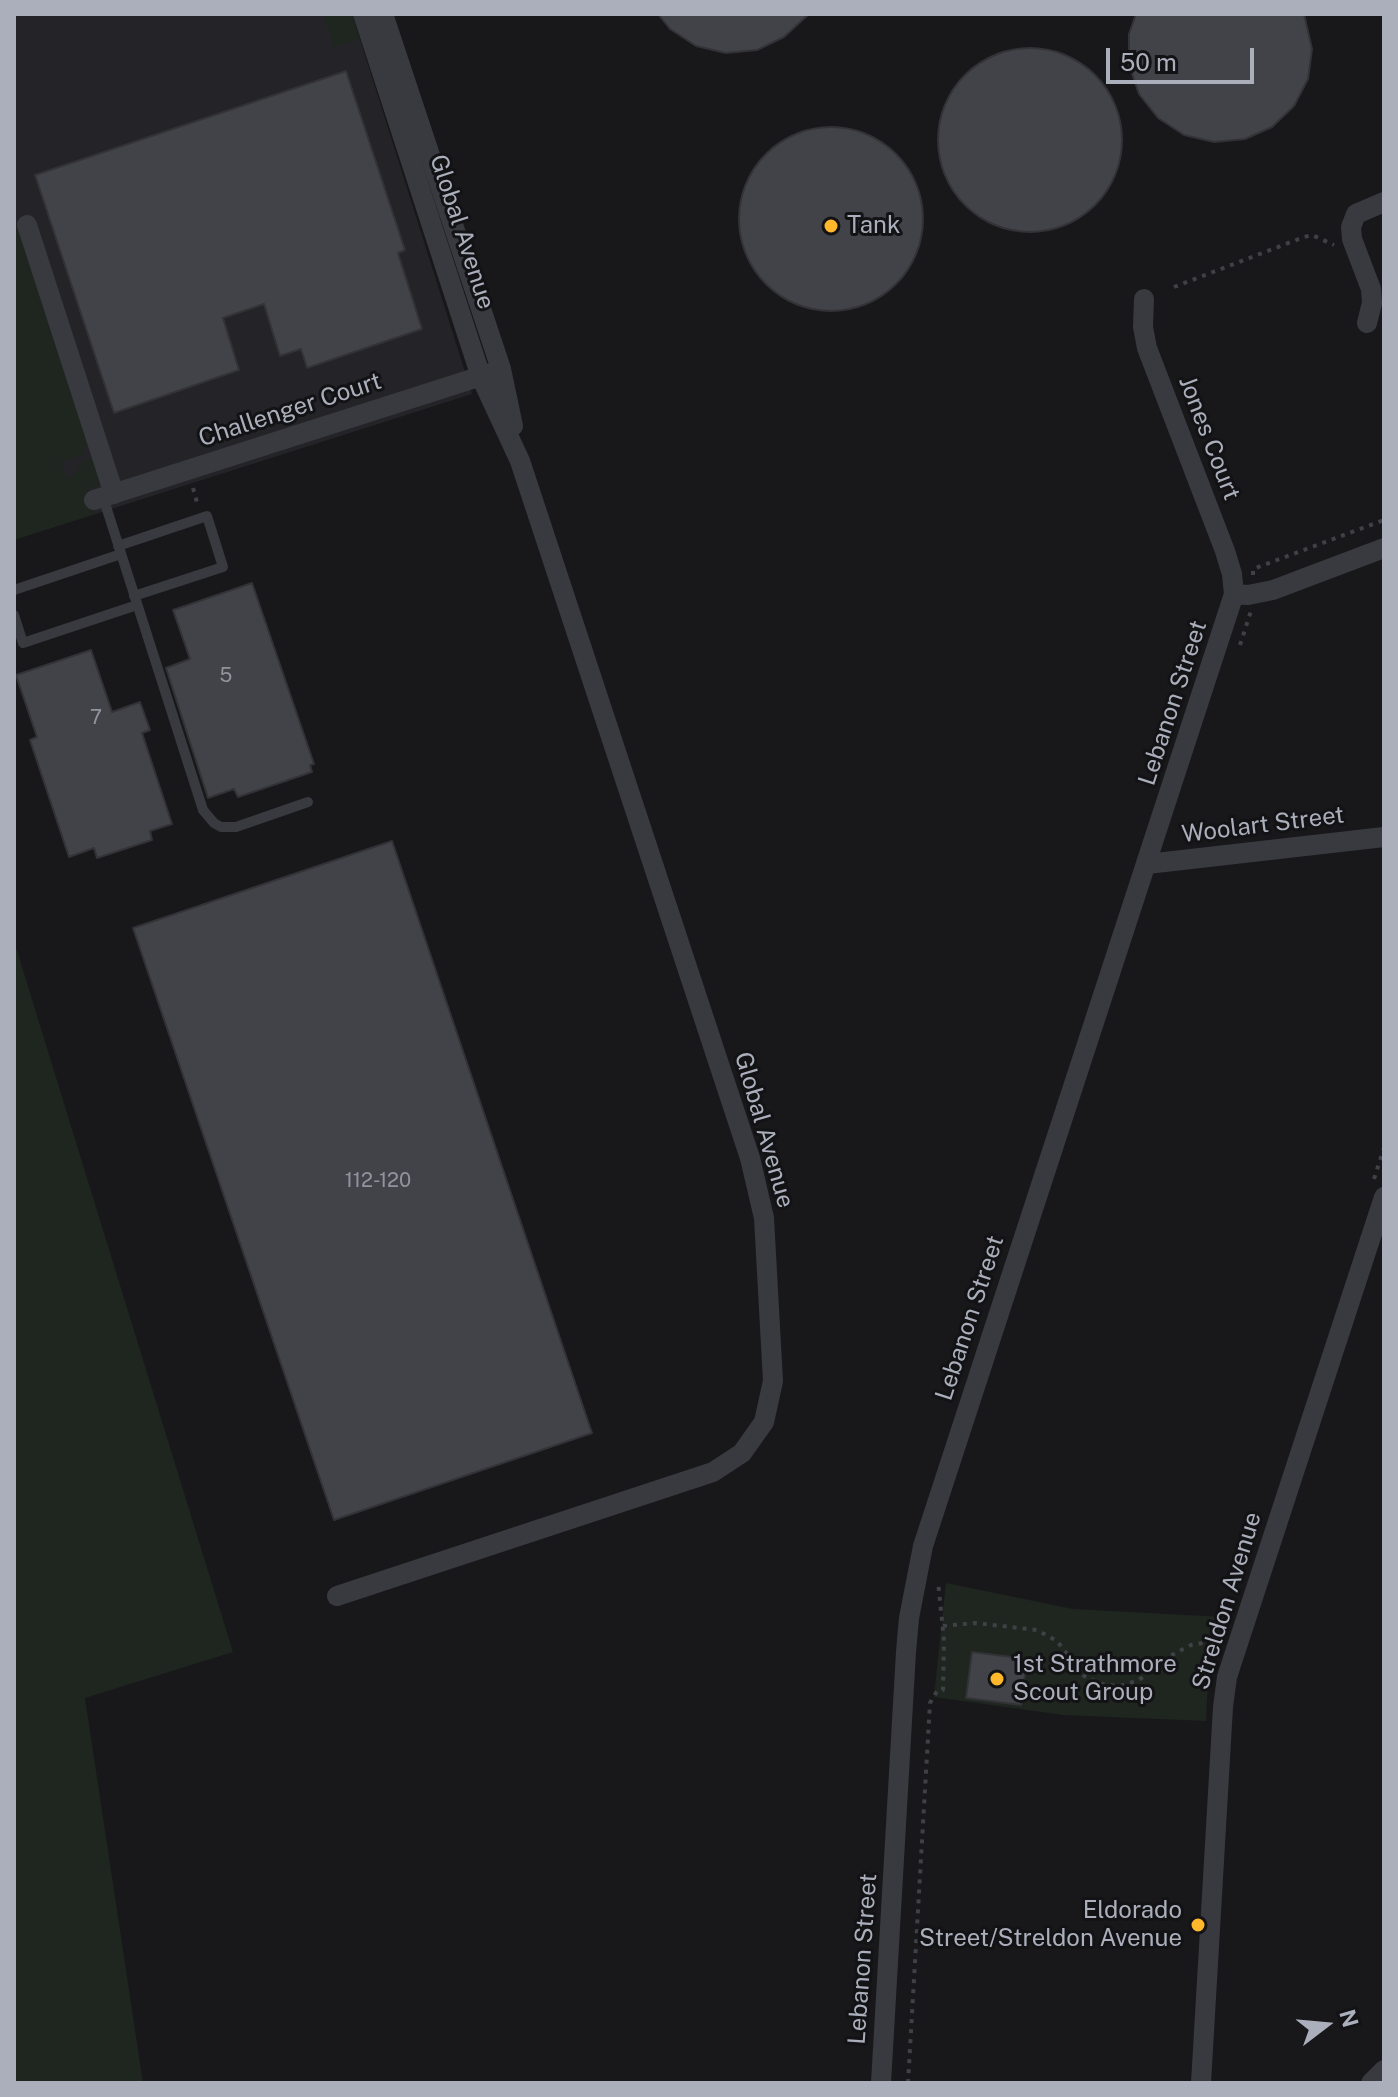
<!DOCTYPE html>
<style>
body{margin:0}
#map{position:relative;width:1398px;height:2097px;overflow:hidden;background:#18181b;font-family:"Public Sans",sans-serif}
canvas{display:block}
.frame{position:absolute;inset:0;border:16px solid #aaafbb;pointer-events:none}
.north{position:absolute;left:1286px;top:1985px;width:80px;height:80px;-webkit-text-stroke:6px #131316;paint-order:stroke;rotate:74deg;font-size:22px;font-weight:700;line-height:32px;text-align:center;color:#aaafbb}
.north::after{content:'';display:block;margin:auto;width:28px;height:36px;background:#aaafbb;clip-path:polygon(50% 0,100% 100%,50% 72%,0 100%)}
.scale{position:absolute;left:1106px;top:48px;width:148px;height:36px;box-sizing:border-box;border:4px solid #aaafbb;border-top:0;padding-left:10px;font-size:24px;line-height:28px;white-space:nowrap;color:#aaafbb;-webkit-text-stroke:6px #131316;paint-order:stroke}
</style>
<div id="map">
<canvas width="1398" height="2097"></canvas>
<div class="frame"></div>
<div class="north">N</div>
<div class="scale">50 m</div>
</div>
<script>
const ctx = document.querySelector('canvas').getContext('2d');
ctx.lineJoin = 'round';
function fill(path, color) { ctx.fillStyle = color; ctx.fill(path, 'evenodd'); }
const shape = rows => new Path2D(rows.map(r => 'M' + r).join(''));
function stroke(path, color, width, dash) { ctx.strokeStyle = color; ctx.lineWidth = width; ctx.lineCap = dash ? 'butt' : 'round'; ctx.setLineDash(dash || []); ctx.stroke(path); }
function drawText(font, color, halo, rows, align = 'center') {
  ctx.font = font + ' "Public Sans",sans-serif'; ctx.lineWidth = 6; ctx.setLineDash([]); ctx.textBaseline = 'middle'; ctx.strokeStyle = halo; ctx.fillStyle = color; for (const [text, x, y, turn = 0] of rows) {
    ctx.save(); ctx.translate(x, y); ctx.rotate((+turn || 0) * Math.PI / 180); ctx.textAlign = isNaN(turn) ? turn : align; if (halo) ctx.strokeText(text, 0, 0); ctx.fillText(text, 0, 0); ctx.restore();
  }
}
fill(shape([
 [14,14,352,14,472,394,14,540]
]), '#242428');
fill(shape([
 [323,14,352,14,360,39,334,47],
 [18,227,90,440,80,456,61,462,66,477,73,476,83,462,94,456,102,484,87,489,94,514,14,540,14,229],
 [14,941,233,1652,85,1698,143,2083,14,2083],
 [946,1583,1073,1609,1224,1617,1209,1662,1206,1721,1063,1715,934,1697]
]), '#1e261f');
const building = shape([
 [658,14,809,14,784,37,757,50,726,53,696,46,670,29,658,14],
 [1136,14,1304,14,1312,49,1308,79,1294,106,1272,127,1245,139,1214,142,1184,135,1158,118,1139,94,1129,65,1129,34,1136,14],
 '938 140a92 92 0 1 1 184 0a92 92 0 1 1-184 0Z',
 [346,71,405,250,398,253,422,329,307,368,301,349,280,356,264,304,223,318,239,370,114,413,35,175,346,71],
 '739 219a92 92 0 1 1 184 0a92 92 0 1 1-184 0Z',
 [252,583,314,764,310,765,312,772,238,797,234,789,208,798,166,668,190,659,173,610,252,583],
 [91,650,112,712,140,702,150,730,142,733,172,824,150,831,152,840,97,858,94,848,69,857,30,740,37,737,16,675,91,650],
 [392,841,592,1433,334,1520,133,928,392,841],
 [972,1652,1027,1659,1021,1705,966,1698,972,1652]
]);
fill(building, '#424348');
stroke(building, '#323237', 2);
stroke(shape([
 [1174,287,1304,237,1312,235,1334,245],
 [193,488,198,506],
 [1253,575,1253,569,1384,520],
 [1240,645,1251,611],
 [1374,1179,1384,1148],
 [943,1626,975,1623,1037,1630,1057,1641,1084,1676,1101,1684,1120,1686,1139,1680,1170,1656,1191,1645,1221,1640],
 [908,2083,930,1703,937,1691,943,1690,944,1641,938,1581]
]), '#3f4147', 4, [4, 6]);
stroke(shape([
 [103,497,203,810,214,823,221,827,236,827,308,802],
 [118,546,207,516,223,567,134,596],
 [14,590,121,554],
 [14,615,23,643,137,605]
]), '#393a40', 10);
stroke(shape([
 [383,14,501,369,513,426],
 [27,225,114,494],
 [1367,323,1372,303,1371,289,1352,239,1351,227,1356,214,1384,202],
 [94,500,494,372],
 [1234,594,1248,595,1273,590,1384,548],
 [1147,864,1384,837],
 [337,1596,713,1472,742,1453,764,1422,773,1381,764,1218,750,1158,520,461,481,377,363,14],
 [881,2083,906,1652,909,1618,923,1546,1234,594,1232,574,1225,551,1147,348,1143,327,1144,299],
 [1201,2083,1223,1707,1227,1677,1384,1197],
 [1371,2083,1384,2070]
]), '#393a40', 20);
for (const [x, y, r, color] of [
 [831,226,8,"#ffb72c"],
 [997,1679,8,"#ffb72c"],
 [1198,1925,8,"#ffb72c"]
]) { const dot = new Path2D(); dot.arc(x, y, r, 0, 2 * Math.PI); ctx.fillStyle = color; ctx.fill(dot); stroke(dot, '#131316', 3); }
drawText('20px', '#90949e', null, [
 ["5",226,676],
 ["7",96,718],
 ["112-120",378,1181]
]);
drawText('24px', '#aaafbb', '#131316', [
 ["Tank",847,226],
 ["1st Strathmore",1013,1665],
 ["Scout Group",1013,1693],
 ["Eldorado",1182,1911,"right"],
 ["Street/Streldon Avenue",1182,1939,"right"]
], 'left');
drawText('24px', '#aaafbb', '#131316', [
 ["Global Avenue",462,232,72],
 ["Challenger Court",290,410,-18],
 ["Jones Court",1209,438,69],
 ["Lebanon Street",1173,703,-72],
 ["Woolart Street",1263,825,-7],
 ["Global Avenue",764,1130,74],
 ["Lebanon Street",970,1318,-72],
 ["Streldon Avenue",1227,1601,-73],
 ["Lebanon Street",863,1959,-86]
]);
</script>
